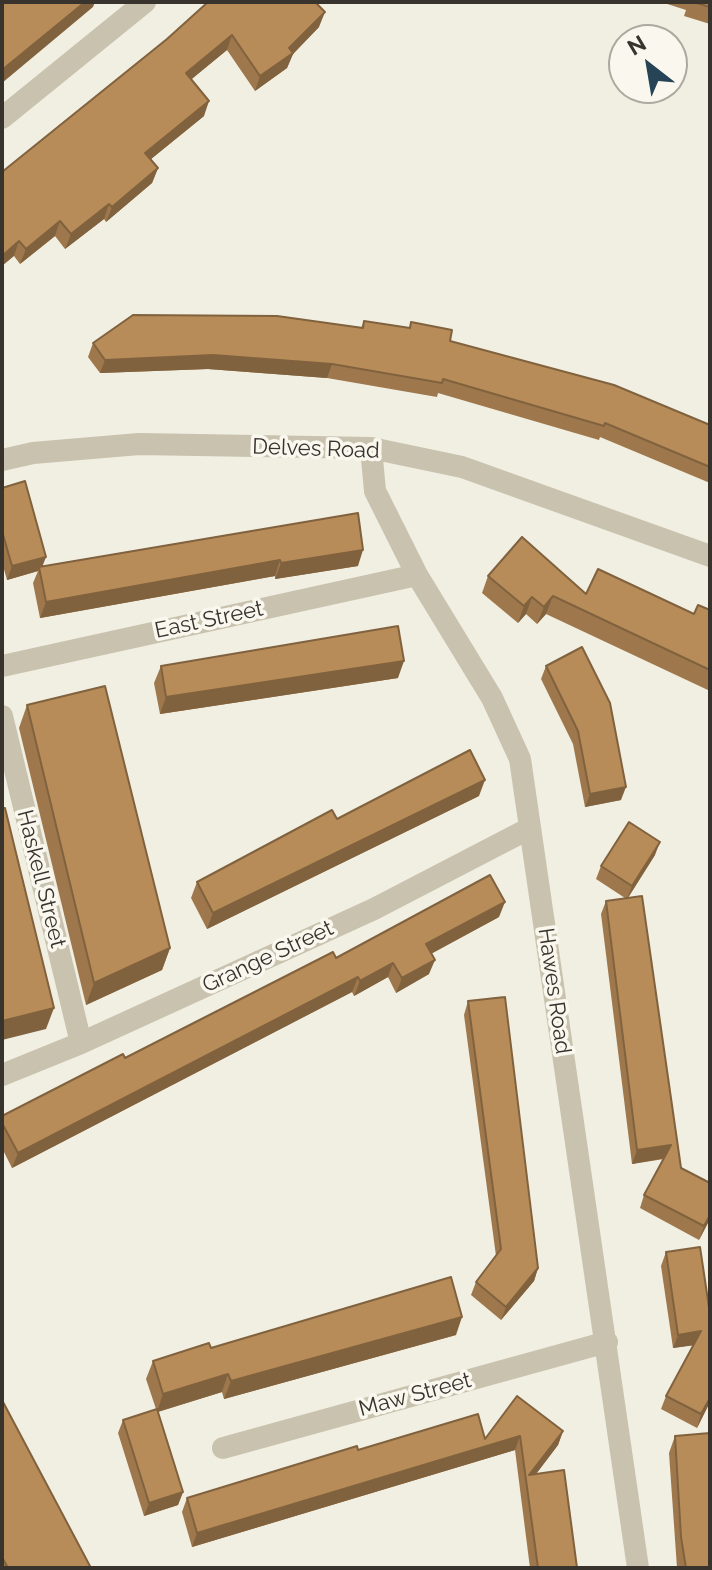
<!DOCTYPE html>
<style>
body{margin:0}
#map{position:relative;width:712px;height:1570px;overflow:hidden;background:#f1eee2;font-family:Raleway,sans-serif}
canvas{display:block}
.frame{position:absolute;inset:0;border:4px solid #38332c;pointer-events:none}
.north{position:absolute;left:608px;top:24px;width:80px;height:80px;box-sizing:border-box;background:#f9f7ee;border:2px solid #aca9a0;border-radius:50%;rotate:329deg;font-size:22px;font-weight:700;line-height:32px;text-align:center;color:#38332c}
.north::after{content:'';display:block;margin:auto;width:28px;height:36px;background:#264455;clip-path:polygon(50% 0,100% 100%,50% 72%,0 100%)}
</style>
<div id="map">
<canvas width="712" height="1570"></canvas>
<div class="frame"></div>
<div class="north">N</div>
</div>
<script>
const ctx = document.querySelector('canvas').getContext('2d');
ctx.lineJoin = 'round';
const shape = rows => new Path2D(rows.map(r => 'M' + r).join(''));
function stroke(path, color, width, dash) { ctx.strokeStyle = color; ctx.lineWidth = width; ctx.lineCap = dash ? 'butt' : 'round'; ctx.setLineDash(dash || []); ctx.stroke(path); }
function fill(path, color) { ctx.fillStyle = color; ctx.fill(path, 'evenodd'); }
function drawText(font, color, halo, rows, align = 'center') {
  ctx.font = font + ' Raleway,sans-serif'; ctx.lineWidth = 7; ctx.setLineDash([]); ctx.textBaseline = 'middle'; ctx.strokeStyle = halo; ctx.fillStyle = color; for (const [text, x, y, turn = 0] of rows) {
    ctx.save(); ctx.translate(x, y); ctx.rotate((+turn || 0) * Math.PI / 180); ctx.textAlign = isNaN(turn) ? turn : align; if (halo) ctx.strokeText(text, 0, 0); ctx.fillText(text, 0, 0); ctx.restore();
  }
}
stroke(shape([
 [2,118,145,2],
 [371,448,375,491,417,575,492,698,520,759,638,1568],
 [2,460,33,453,139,444,371,448,462,467,710,556],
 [2,666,417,575],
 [2,716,81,1043],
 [2,1075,81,1043,374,909,530,828],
 [223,1448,607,1342]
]), '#c8c2ae', 22);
fill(shape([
 [661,2,710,2,710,24,684,16,686,10],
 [319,27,293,54,287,68,255,91,227,50,191,79,204,116,151,159,158,168,152,183,106,222,104,219,65,249,55,236,20,264,14,256,2,172,167,39],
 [364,321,409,328,411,322,450,341,710,425,710,483,600,437,599,440,438,393,437,397,327,378,208,369,100,373,88,357,93,343,361,328],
 [2,488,43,566,358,513,358,566,275,579,275,576,40,618,33,583,38,571,7,580,2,562],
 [488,576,694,614,710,610,710,691,546,614,537,624,526,614,518,623,482,593],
 [161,666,398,678,160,714,154,683],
 [546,666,621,800,585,807,573,744,541,679],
 [27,705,170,948,162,970,86,1005,19,728],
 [479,796,207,929,191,898,197,882,337,819],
 [655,855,628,898,681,1168,710,1219,699,1240,640,1208,644,1195,664,1159,632,1164,601,914,606,901,625,898,596,879,601,866],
 [499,917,431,954,429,974,396,993,388,977,354,996,352,992,12,1168,2,1148,2,1116,336,958],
 [468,1001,538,1268,534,1281,501,1320,471,1295,476,1282,496,1256,464,1015],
 [666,1252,710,1314,710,1402,697,1428,661,1409,666,1396,693,1345,673,1348,661,1266],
 [456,1335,224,1399,222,1392,158,1412,183,1492,178,1505,144,1516,118,1433,123,1420,156,1409,146,1379,153,1361,211,1348],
 [2,1400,91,1568,2,1568],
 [563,1431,558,1445,536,1474,577,1568,530,1568,515,1450,192,1547,182,1512,187,1498,358,1450,485,1439],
 [675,1436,710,1568,677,1568,669,1453]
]), '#9e784c');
fill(shape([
 [85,2,95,2,93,7,2,83,2,70],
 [325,12,319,27,293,54,287,68,255,91,260,76],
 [232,35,227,50,181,88,186,73],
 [209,101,204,116,140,168,145,153],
 [158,168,152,183,106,222,112,207],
 [109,204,104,219,65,249,71,234],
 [60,221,55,236,20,264,26,249],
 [19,241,14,256,2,266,2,256],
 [213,355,332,364,327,378,208,369,100,373,105,360],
 [363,550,358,566,275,579,281,563],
 [46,557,41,570,39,567,38,571,7,580,12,566],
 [280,560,275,576,40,618,46,602],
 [553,596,546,614,537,624,544,607],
 [532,597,526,614,518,623,524,606],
 [404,661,398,678,160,714,166,697],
 [485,780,479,796,207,929,213,913],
 [626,787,621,800,585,807,590,794],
 [660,842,655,855,627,899,632,886],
 [505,902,499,917,421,959,426,944],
 [170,948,162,970,86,1005,94,983],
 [435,960,429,974,396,993,402,978],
 [393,963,388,977,354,996,360,981],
 [358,977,352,992,12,1168,18,1153],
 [54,1008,46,1029,2,1040,2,1021],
 [671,1145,666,1158,632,1164,637,1150],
 [710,1215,710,1219,699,1240,704,1226],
 [538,1268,534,1281,501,1320,506,1307],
 [462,1317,456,1335,224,1399,231,1381],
 [701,1331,696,1345,673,1348,678,1335],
 [228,1374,222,1392,157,1412,163,1394],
 [710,1398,710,1402,697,1428,701,1414],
 [563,1431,558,1445,527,1486,529,1475],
 [520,1436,515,1450,192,1547,197,1533],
 [183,1492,178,1505,144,1516,149,1503]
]), '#81623e');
const building = shape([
 [2,2,85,2,2,70,2,2],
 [208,2,315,2,325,12,289,48,293,53,260,76,232,35,186,73,209,101,145,153,158,168,112,207,109,204,71,234,60,221,26,249,19,241,2,256,2,172,167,39,208,2],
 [693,2,710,2,710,7,693,2],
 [133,315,277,316,363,328,364,321,410,328,411,322,452,330,450,341,614,385,710,425,710,467,605,423,604,426,443,379,442,383,332,364,213,355,105,360,93,343,133,315],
 [25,481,46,557,12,566,2,531,2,488,25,481],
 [358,513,363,550,281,563,280,560,46,602,39,567,358,513],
 [522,537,586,594,598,569,694,614,698,605,710,610,710,670,553,596,544,607,532,597,524,606,488,576,522,537],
 [398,626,404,661,166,697,161,666,398,626],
 [582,647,610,703,626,787,590,794,578,731,546,666,582,647],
 [105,686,170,948,94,983,27,705,105,686],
 [470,750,485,780,213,913,197,882,332,810,337,819,470,750],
 [2,808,5,808,54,1008,2,1021,2,808],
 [629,822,660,842,632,886,601,866,629,822],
 [490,875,505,902,426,944,435,960,402,978,393,963,360,981,358,977,18,1153,2,1123,2,1116,123,1054,125,1058,333,952,336,958,490,875],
 [642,896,681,1168,710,1183,710,1215,704,1226,644,1195,671,1145,637,1150,606,901,642,896],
 [505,997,538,1268,506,1307,476,1282,501,1249,468,1001,505,997],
 [700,1247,710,1314,710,1398,701,1414,666,1396,701,1331,678,1335,666,1252,700,1247],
 [451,1277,462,1317,231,1381,228,1374,163,1394,153,1361,209,1343,211,1348,451,1277],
 [517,1396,563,1431,529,1475,564,1470,577,1568,538,1568,520,1436,197,1533,187,1498,357,1446,358,1450,478,1414,485,1439,517,1396],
 [2,1400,91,1568,8,1568,2,1557,2,1400],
 [157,1409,183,1492,149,1503,123,1420,157,1409],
 [710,1433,710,1568,686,1568,681,1537,675,1436,710,1433]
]);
fill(building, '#b88c58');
stroke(building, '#81623e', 2);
drawText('22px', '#38332c', '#f9f7ee', [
 ["Delves Road",316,449,2],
 ["East Street",209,620,-12],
 ["Haskell Street",41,879,76],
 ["Grange Street",268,957,-25],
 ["Hawes Road",554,991,82],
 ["Maw Street",415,1395,-15]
]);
</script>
